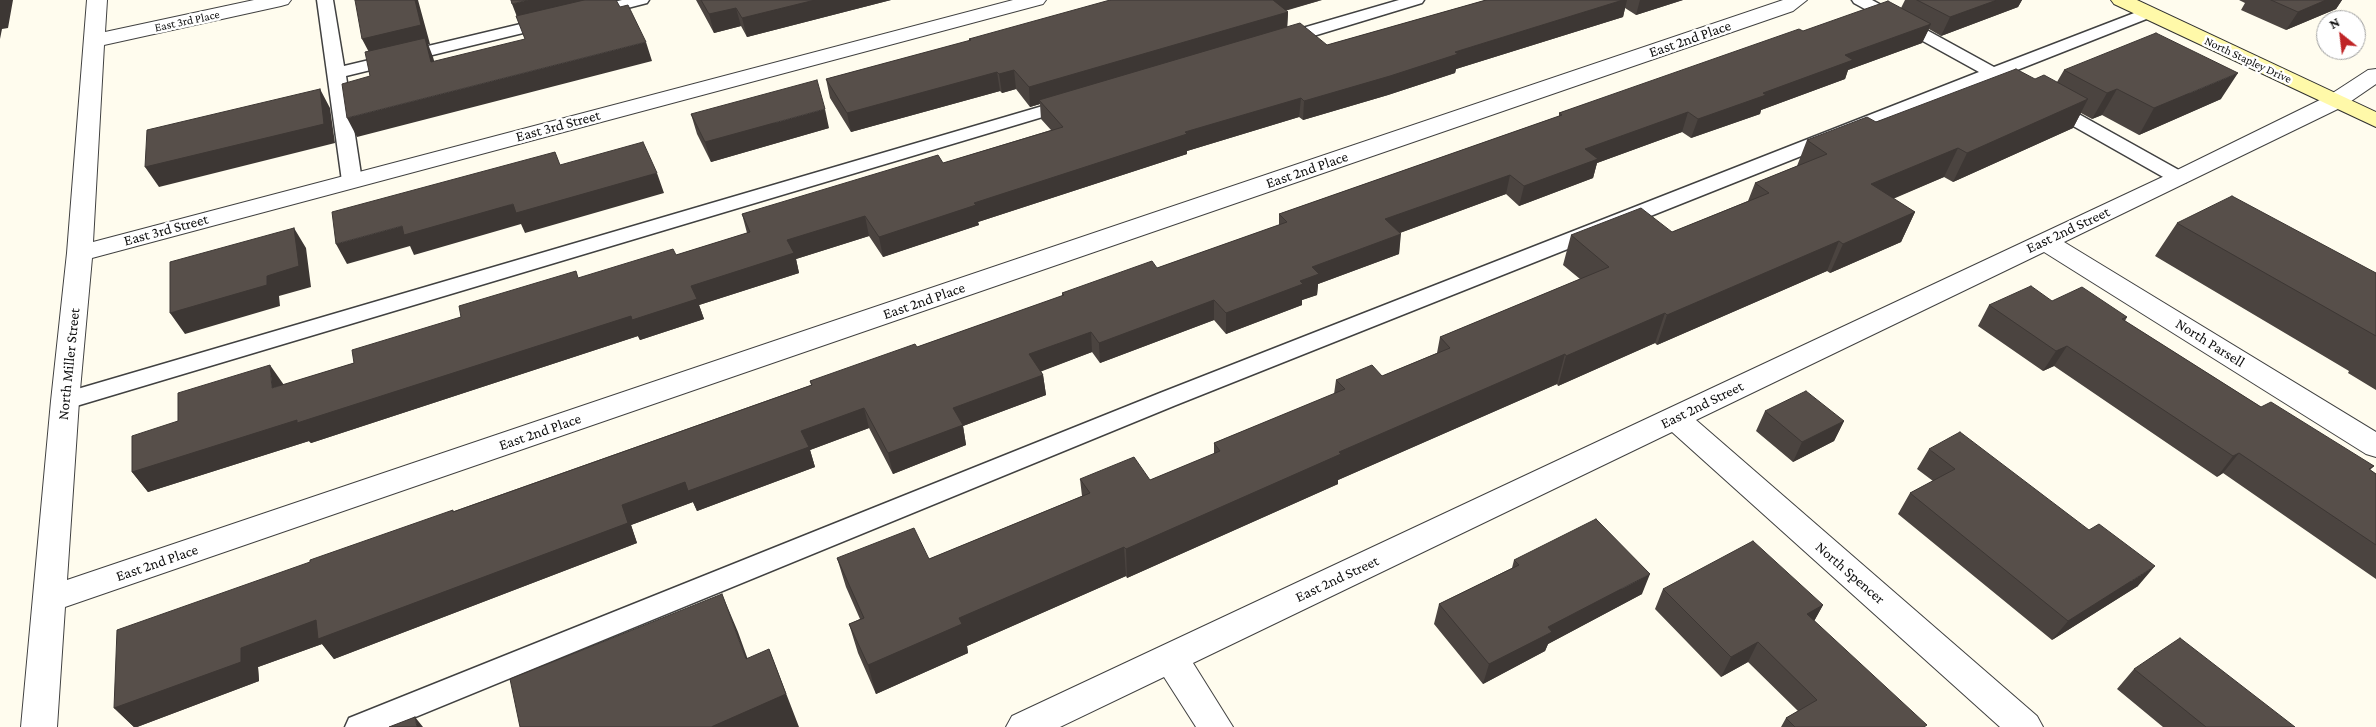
<!DOCTYPE html>
<style>
body{margin:0}
#map{position:relative;width:2376px;height:727px;overflow:hidden;background:#fffcee;font-family:"Crimson Pro",serif}
canvas{display:block}
.north{position:absolute;left:2316px;top:10px;width:50px;height:50px;box-sizing:border-box;background:#fff;border:1px solid #9f9f9f;border-radius:50%;rotate:331deg;font-size:14px;font-weight:700;line-height:20px;text-align:center;color:#0e0e0e}
.north::after{content:'';display:block;margin:auto;width:18px;height:22px;background:#bf2426;clip-path:polygon(50% 0,100% 100%,50% 72%,0 100%)}
</style>
<div id="map">
<canvas width="2376" height="727"></canvas>
<div class="north">N</div>
</div>
<script>
const ctx = document.querySelector('canvas').getContext('2d');
ctx.lineJoin = 'round';
const shape = rows => new Path2D(rows.map(r => 'M' + r).join(''));
function stroke(path, color, width, dash) { ctx.strokeStyle = color; ctx.lineWidth = width; ctx.lineCap = dash ? 'butt' : 'round'; ctx.setLineDash(dash || []); ctx.stroke(path); }
function fill(path, color) { ctx.fillStyle = color; ctx.fill(path, 'evenodd'); }
function drawText(font, color, halo, rows, align = 'center') {
  ctx.font = font + ' "Crimson Pro",serif'; ctx.lineWidth = 5; ctx.setLineDash([]); ctx.textBaseline = 'middle'; ctx.strokeStyle = halo; ctx.fillStyle = color; for (const [text, x, y, turn = 0] of rows) {
    ctx.save(); ctx.translate(x, y); ctx.rotate((+turn || 0) * Math.PI / 180); ctx.textAlign = isNaN(turn) ? turn : align; if (halo) ctx.strokeText(text, 0, 0); ctx.fillText(text, 0, 0); ctx.restore();
  }
}
const lane = shape([
 [317,0,333,0,344,66,550,17,556,19,558,22,556,25,346,76,362,181,359,185,352,187,345,185,342,181,317,0],
 [622,0,649,0,647,3,589,18,583,16,581,13,583,10,622,0],
 [1399,0,1424,0,1422,3,1287,44,1281,45,1275,44,1273,40,1275,36,1399,0],
 [1852,0,1872,0,1994,67,2142,10,2154,10,2156,13,2154,16,2007,74,2186,174,2189,178,2186,182,2179,184,2172,182,1992,80,1176,405,391,727,345,727,349,718,1160,393,1979,72,1854,3,1852,0],
 [1070,98,1076,99,1079,103,1076,107,73,407,65,409,57,407,53,401,57,395,1070,98]
]);
const street = shape([
 [87,0,107,0,105,32,254,0,291,0,288,4,281,6,104,45,93,242,1013,0,1046,0,1043,4,92,258,79,401,67,580,1783,0,1807,0,1793,11,65,607,57,727,21,727,51,401,67,253,87,0],
 [2376,69,2376,84,2344,106,2064,242,2376,432,2376,457,2366,454,2044,252,1696,420,2037,716,2043,727,2000,727,1672,432,1193,663,1233,727,1196,727,1164,677,1060,727,1006,727,1012,716,2171,173,2328,96,2368,70,2376,69]
]);
const secondary = shape([
 [2111,0,2137,0,2376,112,2376,127,2114,4,2111,0]
]);
stroke(lane, '#414141', 3);
stroke(street, '#414141', 2);
stroke(secondary, '#303030', 2);
fill(lane, '#fff');
fill(street, '#fff');
fill(secondary, '#fff9a9');
fill(shape([
 [696,0,891,0,747,37,741,26,714,33],
 [1322,0,1285,11,1288,12,1287,27,1327,45,1486,0,1683,0,1636,15,1625,8,1623,17,1456,69,1455,73,1388,95,1303,120,1299,117,1187,151,1187,154,978,222,979,225,883,257,869,236,796,259,799,273,699,305,704,319,640,340,638,336,311,443,309,441,148,492,132,472,178,421,283,385,354,363,461,317,579,278,676,255,747,233,742,214,943,163,1051,130,1041,119,1040,104,1030,107,1016,89,1002,93,1000,91,851,132,830,98,826,79,969,41,969,39],
 [1905,0,2022,0,2018,7,1941,36,1929,29,1922,43,1848,70,1845,79,1761,110,1760,114,1691,138,1682,132,1597,163,1593,178,1519,206,1506,194,1400,233,1399,254,1318,284,1317,295,1302,300,1302,305,1226,334,1214,320,1100,363,1092,352,1041,371,1043,375,1046,395,963,426,966,445,893,474,869,428,810,450,815,467,697,511,693,502,631,525,637,543,334,659,322,644,258,667,259,681,137,727,134,727,114,708,310,562,811,385,810,381,917,347,1062,296,1062,293,1157,268,1279,225,1279,214,1559,116,1559,113,1803,31,1901,8],
 [2239,0,2342,0,2336,9,2286,30,2241,10,2245,3],
 [2064,70,2221,99,2139,135,2102,115,2092,119,2081,113,2073,128,1953,182,1944,177,1893,199,1915,212,1901,242,1830,273,1827,271,1657,345,1655,343,1558,386,1557,384,1338,480,1338,484,1127,578,1126,576,967,646,968,653,876,694,858,653,849,624,860,619,846,587,837,558,929,559,1082,496,1080,479,1150,480,1214,454,1214,443,1334,394,1336,380,1382,376,1437,353,1440,337,1580,279,1563,265,1571,235,1672,232,1748,201,1755,183,1797,166,1807,140,2035,79,2057,82],
 [691,114,829,128,711,162,697,134],
 [2177,223,2376,273,2376,390,2348,373,2349,371,2155,256],
 [2052,301,2127,317,2125,321,2261,407,2374,466,2370,470,2376,474,2376,579,2223,473,2217,477,2054,366,2043,371,1978,326,1989,305],
 [1765,411,1844,421,1834,441,1793,462,1756,431],
 [1929,449,2138,586,2052,640,1898,514,1910,493,1933,481,1917,469],
 [1514,560,1642,594,1548,644,1545,651,1483,684,1434,624,1439,604,1512,568],
 [1663,589,1823,605,1814,621,1925,727,1781,727,1786,718,1798,711,1748,662,1721,677,1655,609],
 [2134,669,2295,727,2163,727,2117,689]
]), '#4b4440');
fill(shape([
 [0,0,13,0,8,28,2,29,0,39],
 [415,0,418,0,430,44,428,44,433,57,440,81,372,58,362,39],
 [528,0,613,0,519,22,512,4],
 [815,0,891,0,747,37,742,18],
 [1269,0,1322,0,1268,15],
 [1623,0,1627,0,1623,17,1456,69,1455,73,1388,95,1303,120,1304,101,1455,52],
 [1640,0,1683,0,1636,15],
 [1997,0,2022,0,2018,7,1941,36,1950,17],
 [2326,0,2342,0,2336,9,2286,30,2298,12],
 [736,8,741,26,714,33,709,14],
 [1288,12,1287,31,1039,100,1040,104,1030,107,1029,87],
 [1931,24,1922,43,1848,70,1845,79,1761,110,1760,114,1691,138,1698,119,1763,93,1845,55],
 [646,42,652,61,357,137,347,118],
 [1014,70,1016,89,1002,93,999,74],
 [997,72,1000,91,851,132,847,113],
 [2238,73,2221,99,2139,135,2154,108],
 [320,89,330,108,335,143,159,187,145,167],
 [2117,89,2102,115,2092,119,2107,93],
 [1301,98,1299,117,1187,151,1187,154,978,222,979,225,883,257,879,237,974,203,1185,132],
 [2088,99,2073,128,1953,182,1967,153],
 [825,109,829,128,711,162,705,142],
 [1688,112,1682,132,1597,163,1593,178,1519,206,1524,186,1585,149],
 [1958,148,1944,177,1858,213,1871,184],
 [657,173,664,193,525,233,521,224,414,255,410,246,347,264,336,244,402,226,513,204],
 [1510,175,1506,194,1383,239,1385,219],
 [1915,212,1901,242,1830,273,1843,244],
 [865,216,869,236,796,259,799,273,699,305,704,319,640,340,638,336,311,443,309,441,148,492,132,472,691,286,787,240],
 [294,228,306,248,311,287,279,296,280,306,185,334,170,313,267,276],
 [1401,234,1399,254,1318,284,1317,295,1302,300,1302,305,1226,334,1226,313,1312,267],
 [1839,241,1827,271,1657,345,1667,315],
 [1214,300,1214,320,1100,363,1099,343],
 [1665,313,1655,343,1558,386,1566,356],
 [1091,332,1092,352,1032,375,1029,354],
 [2067,346,2054,366,2043,371,2056,351],
 [1565,354,1557,384,1338,480,1338,484,1127,578,1126,549,1339,452],
 [270,365,284,385,272,388],
 [1043,375,1046,395,963,426,966,445,893,474,888,453,953,408],
 [864,408,869,428,810,450,815,467,697,511,693,502,631,525,637,543,334,659,322,644,258,667,259,681,137,727,134,727,114,708,241,648,622,505,801,431],
 [1844,421,1834,441,1793,462,1802,442],
 [2239,453,2223,473,2217,477,2233,456],
 [1124,547,1126,576,967,646,968,653,876,694,868,665,959,618],
 [2155,566,2138,586,2052,640,2068,621],
 [1650,574,1642,594,1548,644,1545,651,1483,684,1489,664,1548,627],
 [722,594,738,632,761,696,746,659],
 [1823,605,1812,625,1807,614],
 [1758,642,1748,662,1721,677,1731,657],
 [769,649,799,727,711,727],
 [415,717,423,727,417,727]
]), '#3d3734');
const building = shape([
 [355,0,415,0,421,25,362,39,355,0],
 [511,0,528,0,512,4,511,0],
 [584,0,616,0,620,7,628,5,646,42,347,118,342,84,370,76,365,52,425,38,431,62,525,39,516,16,584,0],
 [701,0,815,0,742,18,736,8,709,14,701,0],
 [1110,0,1273,0,1288,12,1029,87,1014,70,999,74,997,72,847,113,826,79,971,40,969,39,1110,0],
 [1486,0,1623,0,1455,52,1458,54,1390,76,1304,101,1301,98,1185,132,1187,134,974,203,976,205,879,237,865,216,787,240,794,253,691,286,697,299,632,320,631,316,297,423,297,420,132,472,132,436,178,421,178,393,270,365,272,388,354,363,352,350,461,317,459,306,576,271,578,278,673,249,676,255,750,232,742,214,938,155,943,163,1063,127,1039,100,1300,23,1327,45,1486,0],
 [1917,0,1997,0,1950,17,1917,0],
 [2271,0,2326,0,2298,12,2271,0],
 [1888,1,1931,24,1845,55,1853,60,1763,93,1766,95,1698,119,1688,112,1585,149,1598,159,1524,186,1510,175,1385,219,1401,234,1312,267,1319,274,1300,281,1303,284,1226,313,1214,300,1099,343,1091,332,1029,354,1043,375,953,408,963,425,888,453,864,408,801,431,809,447,688,491,685,482,622,505,628,523,318,639,316,620,241,648,241,662,114,708,117,630,310,562,310,560,453,510,453,512,812,385,810,381,915,344,917,347,1064,295,1062,293,1152,261,1157,268,1287,222,1279,214,1562,115,1559,113,1799,29,1803,31,1888,1],
 [2156,33,2238,73,2154,108,2117,89,2107,93,2064,70,2156,33],
 [2016,69,2035,79,2044,75,2088,99,1967,153,1958,148,1871,184,1915,212,1843,244,1839,241,1667,315,1665,313,1566,356,1565,354,1339,452,1341,454,1126,549,1124,547,959,618,962,624,868,665,849,624,864,618,837,558,914,528,929,559,1090,493,1080,479,1134,457,1150,480,1220,451,1214,443,1345,389,1336,380,1372,365,1382,376,1450,348,1440,337,1609,267,1571,235,1641,208,1672,232,1769,193,1755,183,1827,154,1807,140,1867,117,1876,122,2016,69],
 [817,80,825,109,705,142,691,114,817,80],
 [320,89,324,124,145,167,147,130,320,89],
 [643,142,657,173,516,213,513,204,404,235,402,226,336,244,332,212,555,152,560,165,643,142],
 [2232,196,2376,273,2376,336,2177,223,2232,196],
 [294,228,299,266,267,276,267,285,170,313,170,262,294,228],
 [2031,286,2052,301,2082,287,2127,317,2122,319,2261,407,2271,402,2374,466,2369,469,2376,474,2376,545,2239,453,2233,456,2067,346,2056,351,1989,305,2031,286],
 [1806,391,1844,421,1802,442,1765,411,1806,391],
 [1960,432,2089,530,2099,524,2155,566,2068,621,1910,493,1955,469,1929,449,1960,432],
 [1596,519,1650,574,1548,627,1552,632,1489,664,1439,604,1519,565,1514,560,1596,519],
 [1753,541,1823,605,1807,614,1927,725,1924,727,1795,727,1786,718,1817,700,1758,642,1731,657,1663,589,1753,541],
 [722,594,746,659,769,649,786,694,711,727,520,727,510,679,722,594],
 [2180,638,2295,727,2206,727,2134,669,2180,638],
 [415,717,417,727,389,727,415,717]
]);
fill(building, '#574f4a');
stroke(building, '#3d3734', 1);
drawText('12px', '#0e0e0e', '#fff', [
 ["East 3rd Place",187,21,-12],
 ["North Stapley Drive",2248,60,25]
]);
drawText('15px', '#0e0e0e', '#fff', [
 ["East 2nd Place",1690,39,-19],
 ["East 3rd Street",558,126,-15],
 ["East 2nd Place",1307,170,-19],
 ["East 3rd Street",166,230,-15],
 ["East 2nd Street",2068,230,-25],
 ["East 2nd Place",924,301,-19],
 ["North Parsell",2210,343,32],
 ["North Miller Street",69,364,-84],
 ["East 2nd Street",1702,405,-26],
 ["East 2nd Place",540,432,-19],
 ["East 2nd Place",157,563,-19],
 ["North Spencer",1850,573,41],
 ["East 2nd Street",1337,579,-25]
]);
</script>
